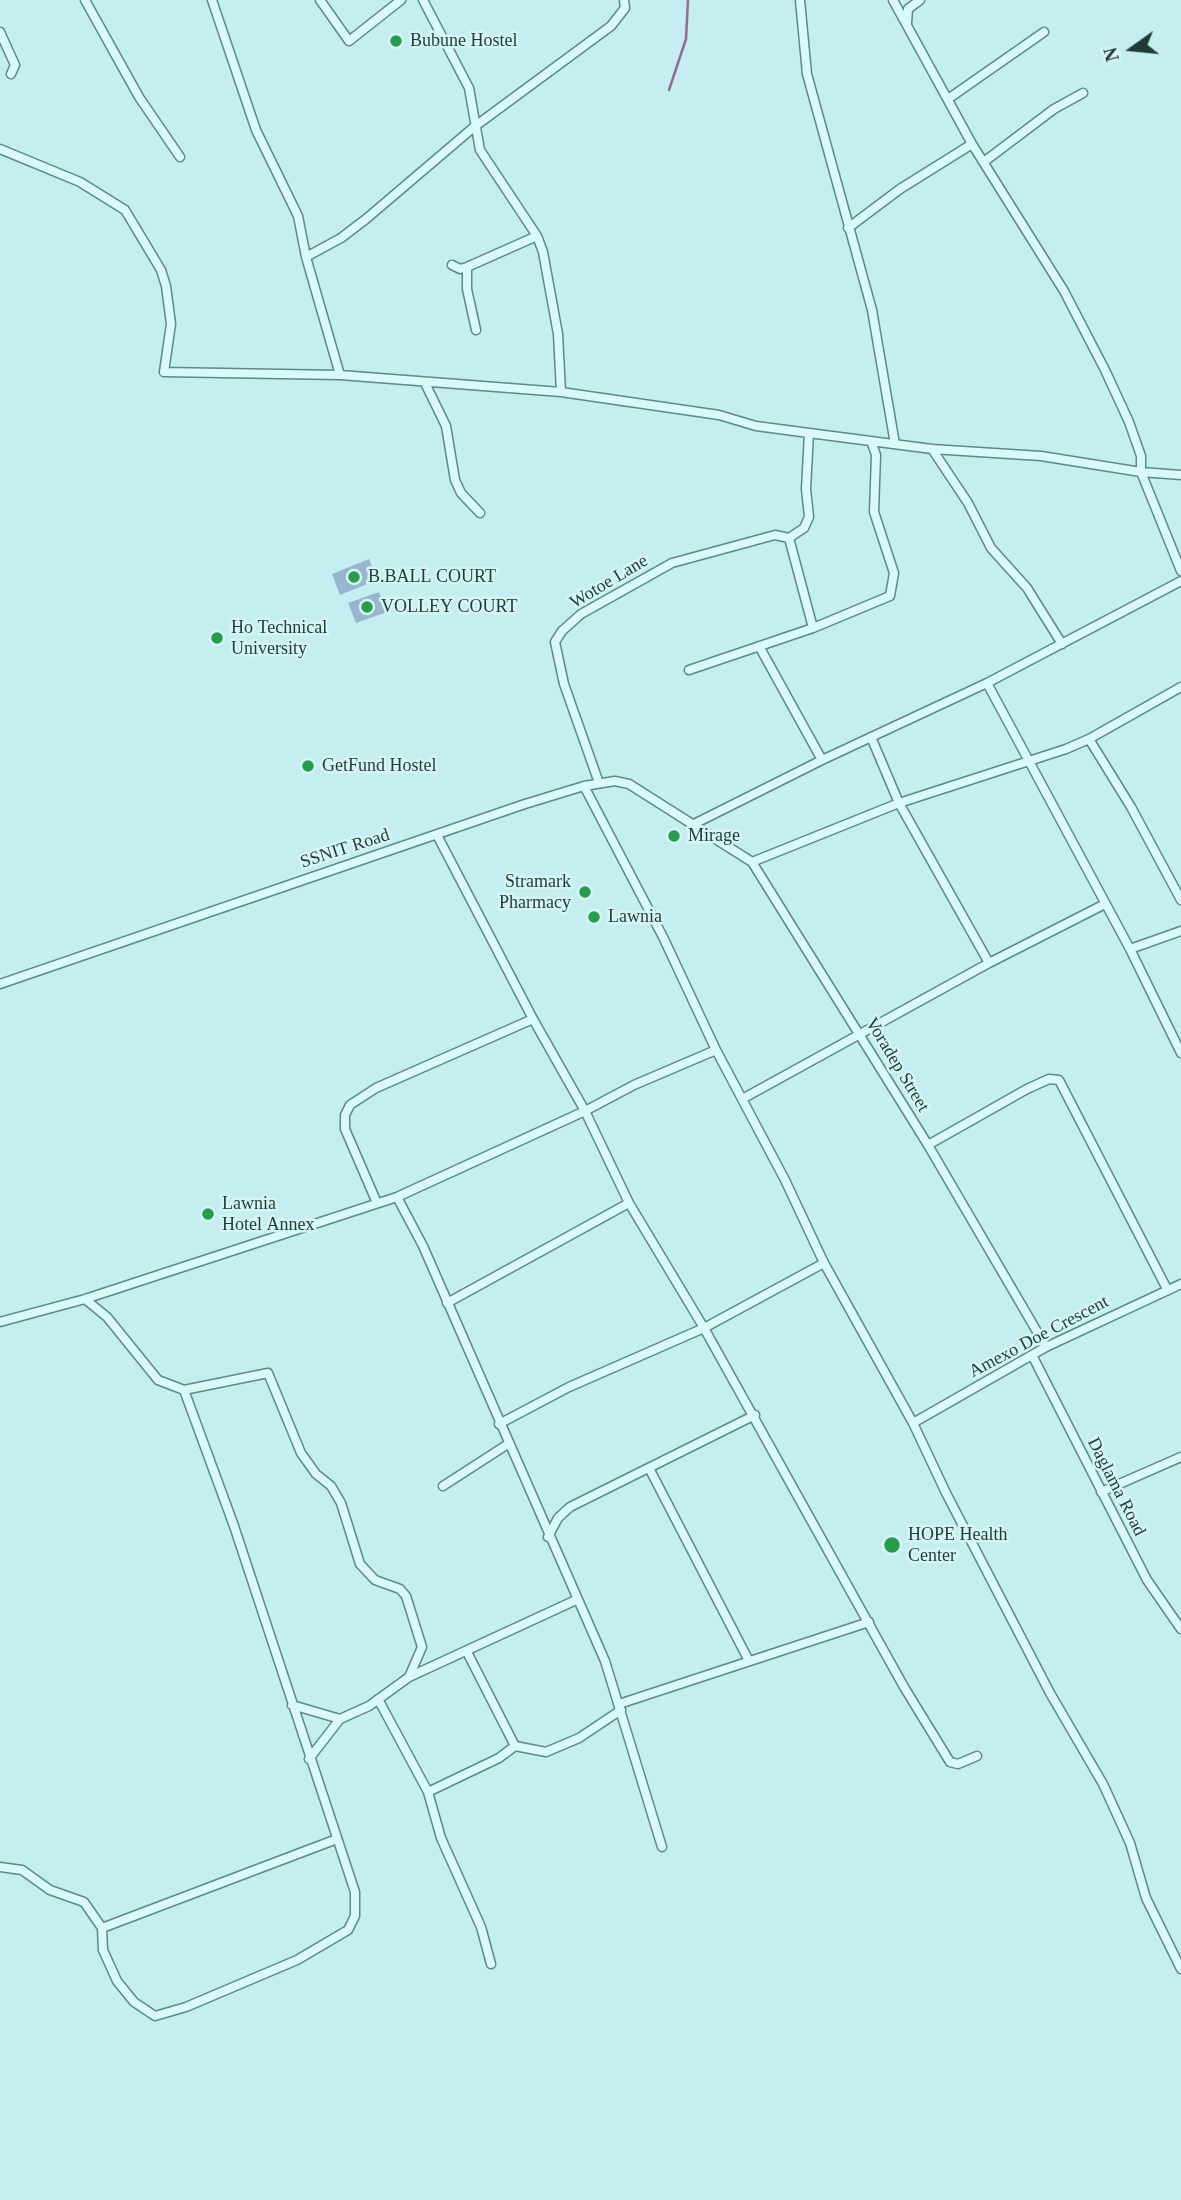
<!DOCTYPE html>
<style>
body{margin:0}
#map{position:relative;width:1181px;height:2200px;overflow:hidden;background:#c5eef0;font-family:Georgia,serif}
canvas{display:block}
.north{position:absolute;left:1097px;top:14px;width:70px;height:70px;-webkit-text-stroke:5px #d5f5f7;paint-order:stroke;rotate:255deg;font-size:19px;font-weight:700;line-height:28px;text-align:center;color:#1f3b36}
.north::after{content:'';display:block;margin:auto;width:24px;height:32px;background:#1f3b36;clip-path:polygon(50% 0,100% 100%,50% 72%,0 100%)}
</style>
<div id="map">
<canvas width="1181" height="2200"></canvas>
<div class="north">N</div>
</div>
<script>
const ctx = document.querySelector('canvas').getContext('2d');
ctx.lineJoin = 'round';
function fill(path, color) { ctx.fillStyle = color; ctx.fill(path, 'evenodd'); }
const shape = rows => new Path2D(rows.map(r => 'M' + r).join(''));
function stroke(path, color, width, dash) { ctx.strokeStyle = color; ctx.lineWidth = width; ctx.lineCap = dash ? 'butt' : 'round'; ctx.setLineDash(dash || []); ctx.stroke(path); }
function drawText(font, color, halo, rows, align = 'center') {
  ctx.font = font + ' Georgia,serif'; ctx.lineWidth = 5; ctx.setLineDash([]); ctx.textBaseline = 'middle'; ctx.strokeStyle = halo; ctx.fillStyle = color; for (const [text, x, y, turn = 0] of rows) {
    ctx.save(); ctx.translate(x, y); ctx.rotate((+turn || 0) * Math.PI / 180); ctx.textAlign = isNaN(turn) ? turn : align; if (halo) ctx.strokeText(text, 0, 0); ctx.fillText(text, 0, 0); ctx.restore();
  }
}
fill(shape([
 [369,559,377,580,340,595,332,574],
 [379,592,387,612,356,623,348,603]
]), '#98b6ce');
stroke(shape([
 [669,90,686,39,688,0]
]), '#926d8f', 2.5);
const minor = shape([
 [85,0,139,97,180,157],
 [212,0,256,130,298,216,306,257,340,375],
 [320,0,349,41,401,0],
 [423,0,469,88,480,150,537,236,543,252,558,334,561,392],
 [800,0,807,74,872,310,895,444],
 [893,0,972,144,1064,291,1105,370,1129,422,1141,456,1141,472,1181,571],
 [907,23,908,9,920,0],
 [0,32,15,65,11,74],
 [948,99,1044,32],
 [0,149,80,182,125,210,161,270,166,286,171,324,164,372,340,375,561,392,719,415,756,426,809,433,932,449,1041,456,1141,472,1181,475],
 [985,161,1054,109,1083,93],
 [848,228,900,189,972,144],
 [306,257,341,238,366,219,474,127,611,26,625,8,624,0],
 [452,265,460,269,467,267,537,236],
 [467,267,467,289,476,330],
 [425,383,446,426,455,480,461,493,480,513],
 [809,433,806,489,809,517,804,528,789,538,813,628],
 [932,449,968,503,991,548,1027,588,1062,644],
 [759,646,822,760],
 [689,670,813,628,890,596,894,573,874,512,876,455,871,441],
 [987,683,1130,949,1181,1053],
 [871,737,899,803,989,963],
 [1089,739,1131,807,1181,900],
 [599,783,564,684,555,642,562,631,581,614,672,563,775,535,789,538],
 [584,786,663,937,716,1050,785,1180,824,1263,913,1423,946,1493,1050,1693,1103,1784,1130,1843,1146,1898,1181,1969],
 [694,824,822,760,987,683,1181,581],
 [437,835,533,1019,585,1111,629,1203,704,1328,824,1263],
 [752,862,899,803,1066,749,1089,739,1181,687],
 [1130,949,1181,931],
 [0,984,525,804,584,786,615,781,629,784,752,862,928,1145,1046,1347],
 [744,1098,989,963,1103,905],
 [928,1145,1027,1089,1049,1079,1059,1080,1167,1289],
 [397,1197,423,1246,605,1661,662,1847],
 [377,1203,345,1129,345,1115,350,1105,376,1088,533,1019],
 [85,1299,107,1317,158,1380,184,1390,268,1373,301,1453,316,1474,331,1486,341,1503,360,1564,375,1580,400,1589,406,1596,422,1647,409,1677],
 [447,1303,629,1203],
 [0,1322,85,1299,397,1197,585,1111,634,1085,716,1050],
 [1032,1355,1147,1580,1181,1629],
 [913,1423,1046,1347,1181,1284],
 [499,1424,569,1387,704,1328,904,1687,950,1762,958,1764,977,1756],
 [649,1468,749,1661],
 [443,1486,508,1444],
 [1101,1492,1181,1457],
 [548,1537,558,1518,570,1507,755,1415],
 [467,1652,515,1746,546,1752,579,1738,621,1710],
 [378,1699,428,1792,441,1838,481,1927,491,1964],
 [619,1704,869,1622],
 [292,1705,340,1719,369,1706,409,1677,576,1600],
 [309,1759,340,1719],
 [428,1792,499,1758,515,1746],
 [0,1867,22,1870,50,1890,84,1902,102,1928,103,1950,117,1981,134,2002,155,2016,186,2007,297,1960,348,1930,355,1916,355,1892,234,1526,184,1390],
 [102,1928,337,1839]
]);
stroke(minor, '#5a8b84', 11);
stroke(minor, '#d9f9fa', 8);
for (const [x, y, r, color] of [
 [396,41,7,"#289c4d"],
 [354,577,7,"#289c4d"],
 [367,607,7,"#289c4d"],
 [217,638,7,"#289c4d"],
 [308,766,7,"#289c4d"],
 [674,836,7,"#289c4d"],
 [585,892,7,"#289c4d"],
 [594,917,7,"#289c4d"],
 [208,1214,7,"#289c4d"],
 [892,1545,9,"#289c4d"]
]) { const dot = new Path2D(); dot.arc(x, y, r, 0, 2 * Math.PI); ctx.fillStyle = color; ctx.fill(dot); stroke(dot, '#d5f5f7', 2.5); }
drawText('18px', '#1f3b36', '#d5f5f7', [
 ["Bubune Hostel",410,41],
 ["B.BALL COURT",368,577],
 ["VOLLEY COURT",381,607],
 ["Ho Technical",231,628],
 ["University",231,649],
 ["GetFund Hostel",322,766],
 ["Mirage",688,836],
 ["Stramark",571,882,"right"],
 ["Pharmacy",571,903,"right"],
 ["Lawnia",608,917],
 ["Lawnia",222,1204],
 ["Hotel Annex",222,1225],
 ["HOPE Health",908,1535],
 ["Center",908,1556]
], 'left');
drawText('18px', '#1f3b36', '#d5f5f7', [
 ["Wotoe Lane",609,582,-31],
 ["SSNIT Road",345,849,-18],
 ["Voradep Street",897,1065,59],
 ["Amexo Doe Crescent",1039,1337,-28],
 ["Daglama Road",1116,1487,63]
]);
</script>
